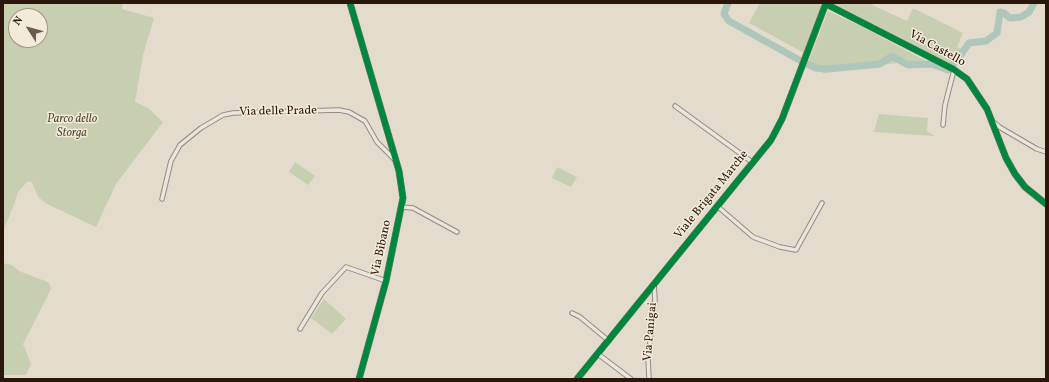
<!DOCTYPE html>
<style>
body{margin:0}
#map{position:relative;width:1049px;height:382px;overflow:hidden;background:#e3dccd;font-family:Vollkorn,serif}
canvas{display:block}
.frame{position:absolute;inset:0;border:4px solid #2b160c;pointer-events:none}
.north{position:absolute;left:8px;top:8px;width:40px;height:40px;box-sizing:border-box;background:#f3ebd9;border:1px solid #a39687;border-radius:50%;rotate:306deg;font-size:11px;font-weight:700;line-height:16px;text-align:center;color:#2b160c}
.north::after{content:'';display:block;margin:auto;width:14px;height:18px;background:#6b5b50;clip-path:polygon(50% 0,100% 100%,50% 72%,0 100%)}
</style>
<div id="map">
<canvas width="1049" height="382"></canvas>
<div class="frame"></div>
<div class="north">N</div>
</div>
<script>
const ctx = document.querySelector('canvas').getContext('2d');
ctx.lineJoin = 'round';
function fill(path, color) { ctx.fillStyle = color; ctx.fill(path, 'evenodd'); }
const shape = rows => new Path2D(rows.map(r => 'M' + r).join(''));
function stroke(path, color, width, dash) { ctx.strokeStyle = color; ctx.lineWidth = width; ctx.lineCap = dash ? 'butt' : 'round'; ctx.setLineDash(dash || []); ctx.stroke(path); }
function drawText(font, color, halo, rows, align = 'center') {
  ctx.font = font + ' Vollkorn,serif'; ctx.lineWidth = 3; ctx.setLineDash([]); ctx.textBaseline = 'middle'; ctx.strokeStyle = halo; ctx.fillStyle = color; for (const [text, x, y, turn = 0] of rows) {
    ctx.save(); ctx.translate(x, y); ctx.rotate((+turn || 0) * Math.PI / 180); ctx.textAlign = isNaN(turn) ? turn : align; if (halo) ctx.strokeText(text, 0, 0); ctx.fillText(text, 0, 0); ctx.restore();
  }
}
fill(shape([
 [3,3,123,3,122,9,154,18,143,55,135,102,148,108,163,122,116,184,96,227,47,204,38,197,32,182,28,181,18,192,14,205,3,231],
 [16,16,40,16,40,40,16,40],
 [760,3,823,3,804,53,749,23],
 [831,3,868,3,907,21,913,8,963,33,957,47,966,51,954,70,830,6],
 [828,11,861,26,948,73,931,67,896,63,824,73,806,68],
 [879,114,928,118,927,131,935,136,874,132],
 [295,162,315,176,308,185,289,172],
 [557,167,577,177,571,187,552,178],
 [3,263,12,265,19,271,45,281,50,284,51,289,23,344,31,364,26,375,3,375],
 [324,299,346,319,332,334,311,318]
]), '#c8ceb0');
stroke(shape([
 [728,3,724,14,729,21,801,61],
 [805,63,816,68,828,69,880,64,892,56,908,65,932,64,948,70,958,59,969,43,986,41,997,33,1000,12,1004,13,1010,18,1021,17,1029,12,1034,3]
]), '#afc6bb', 7);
const street = shape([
 [675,106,752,162],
 [993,122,1001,128,1037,149,1046,152],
 [943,125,945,105,954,70],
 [162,199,171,161,180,145,201,128,223,115,233,113,339,110,349,112,365,121,377,142,395,160],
 [717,206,753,237,780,247,796,250,822,203],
 [402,207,413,208,457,232],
 [572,313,580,317,609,341],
 [300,329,322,293,346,267,386,281],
 [598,354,631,379],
 [649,379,648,358,655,300,654,284]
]);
const secondary = shape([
 [350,3,399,171,403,198,386,281,359,379],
 [826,4,953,69,967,79,987,109,1006,158,1015,174,1025,187,1046,204],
 [577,379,771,140,782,119,826,3]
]);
stroke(street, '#928c82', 5.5);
stroke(secondary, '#787168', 7);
stroke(street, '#eae6de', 3.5);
stroke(secondary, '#eae6de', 5);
stroke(shape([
 [350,3,399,171,403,198,386,281,359,379],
 [826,4,953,69,967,79,987,109,1006,158,1015,174,1025,187,1046,204],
 [577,379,771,140,782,119,826,3]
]), '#00873e', 6);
drawText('12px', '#2b160c', '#f3ebd9', [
 ["Via Castello",937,49,29],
 ["Via delle Prade",278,112,-1],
 ["Viale Brigata Marche",712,195,-51],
 ["Via Bibano",382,248,-78],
 ["Via Panigai",651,332,-85]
]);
drawText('italic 12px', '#544a36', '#f3ebd9', [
 ["Parco dello",72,120],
 ["Storga",72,134]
]);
</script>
